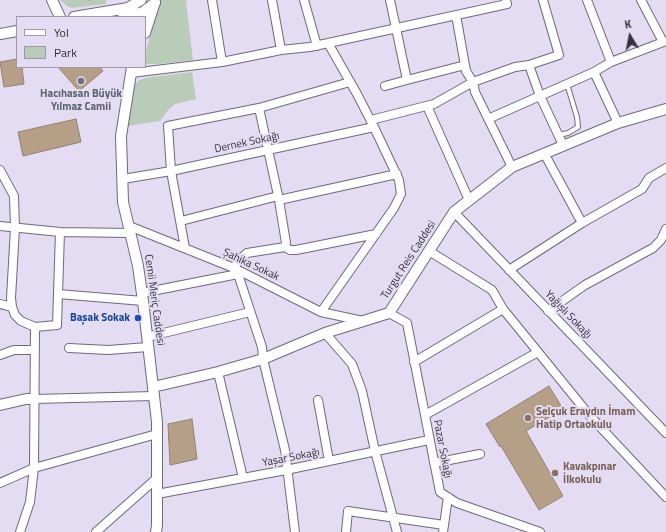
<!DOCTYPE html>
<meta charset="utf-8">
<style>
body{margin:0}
#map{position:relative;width:666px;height:532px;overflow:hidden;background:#e4dcf2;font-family:"Titillium Web",sans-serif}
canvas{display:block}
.legend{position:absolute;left:16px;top:16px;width:130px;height:52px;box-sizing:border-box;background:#e4dcf2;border:1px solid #9e98a8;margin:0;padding:5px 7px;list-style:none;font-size:12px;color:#35323a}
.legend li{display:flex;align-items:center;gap:8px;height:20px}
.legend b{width:20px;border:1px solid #9e98a8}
.north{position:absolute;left:610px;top:16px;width:40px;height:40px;-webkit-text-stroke:3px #e4dcf2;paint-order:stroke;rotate:350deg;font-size:11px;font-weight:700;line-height:16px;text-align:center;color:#35323a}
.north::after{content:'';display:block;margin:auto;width:14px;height:18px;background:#35323a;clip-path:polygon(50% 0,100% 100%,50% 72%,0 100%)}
</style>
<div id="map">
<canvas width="666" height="532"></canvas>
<ul class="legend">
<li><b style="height:5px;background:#fff"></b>Yol</li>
<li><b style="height:11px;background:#b8ccb8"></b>Park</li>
</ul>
<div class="north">K</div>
</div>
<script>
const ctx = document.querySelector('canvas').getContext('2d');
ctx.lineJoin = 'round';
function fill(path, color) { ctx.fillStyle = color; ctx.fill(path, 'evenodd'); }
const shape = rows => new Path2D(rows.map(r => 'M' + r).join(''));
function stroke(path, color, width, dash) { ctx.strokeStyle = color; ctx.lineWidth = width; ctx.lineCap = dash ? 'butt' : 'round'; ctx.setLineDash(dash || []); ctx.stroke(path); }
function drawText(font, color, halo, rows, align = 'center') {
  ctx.font = font + ' "Titillium Web",sans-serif'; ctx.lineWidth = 4; ctx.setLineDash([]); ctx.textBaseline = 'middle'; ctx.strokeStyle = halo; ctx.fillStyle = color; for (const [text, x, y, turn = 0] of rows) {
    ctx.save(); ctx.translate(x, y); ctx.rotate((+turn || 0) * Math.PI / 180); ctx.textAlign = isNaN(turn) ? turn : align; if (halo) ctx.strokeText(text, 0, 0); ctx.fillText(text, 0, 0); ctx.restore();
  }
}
fill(shape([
 [60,0,106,0,106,4,72,8,67,6],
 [160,0,186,0,193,60,158,64,145,64,145,55],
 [192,72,196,99,175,104,168,110,160,121,128,126,134,87,138,81,145,78]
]), '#b8ccb8');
const building = shape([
 [17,59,17,67,22,67,24,84,4,87,0,62,17,59],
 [58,67,100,67,103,71,79,91,58,67],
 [76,119,81,142,23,156,18,132,76,119],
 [549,386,563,409,526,431,563,496,539,510,501,446,500,447,486,424,549,386],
 [192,419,197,459,170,465,168,424,192,419]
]);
fill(building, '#b5a087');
stroke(building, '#918272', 1);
const service = shape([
 [558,135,568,133,578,127,577,117,567,84]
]);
const minor = shape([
 [212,0,222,62],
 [272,0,281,50],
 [304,0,317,46],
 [390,0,407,80,465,65],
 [587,0,611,62],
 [641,0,663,42],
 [456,15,466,71,473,82,475,92,512,167],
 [529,65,559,55,543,0],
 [594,72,618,123],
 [131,73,222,62,281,50,310,47,507,4,506,0],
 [385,86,407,80],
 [427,106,469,200],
 [259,108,279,200,286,243,285,247,247,253,238,261,234,268,238,274,262,347,263,359,285,450,295,532],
 [488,119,594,72,611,62,666,41],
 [371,120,434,104,473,82,515,67,529,65,540,96,563,145],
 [544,153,582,223],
 [0,170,14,196,15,228,11,298,12,307,15,315,21,321,35,327,34,468,30,502,20,532],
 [123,179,171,171,374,127],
 [279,200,397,174],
 [454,212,666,433],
 [181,221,278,196],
 [0,226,60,232,130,233],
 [129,226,234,268,321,312,363,321],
 [285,247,290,250,296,250,376,234],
 [185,248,171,171,168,126,259,108,350,82],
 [429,251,492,290,503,309,590,416,666,497],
 [509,270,582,223,642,189,649,178,666,168],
 [142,293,238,274],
 [58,294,143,301],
 [0,304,12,307],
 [548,311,585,285,653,248,661,240,666,229],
 [321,312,394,208,401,194,399,180,374,127,357,94,328,43],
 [389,313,407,323,440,492,457,503,540,532],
 [35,327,57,325,60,232],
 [325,333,352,364,362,391,375,451,397,532],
 [147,337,250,312],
 [69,348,108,350,148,347],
 [0,355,14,350,34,350],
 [414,362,503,309],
 [218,372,243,478],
 [34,399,154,396],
 [318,400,329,461],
 [425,415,538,352],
 [434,463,480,454],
 [0,483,34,468,157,434],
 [157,494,286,470,429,440],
 [96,532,157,478],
 [346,532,348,511,444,525],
 [443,532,448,497]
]);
const tertiary = shape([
 [52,0,60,17],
 [74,17,128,8,141,0],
 [123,17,143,12,155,3],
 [145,33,155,2],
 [0,34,17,31],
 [132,67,121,136,123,202,138,266,143,301,157,422,157,525,156,532],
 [153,387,218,372,263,359,325,333,389,313,454,212,512,167,618,123,666,109],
 [0,405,26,399,34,399]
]);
stroke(service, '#6f687b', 6);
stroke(minor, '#6f687b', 10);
stroke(tertiary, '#6f687b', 12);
stroke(shape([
 [90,0,90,4]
]), '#a6a0b1', 1.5, [1, 3]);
stroke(service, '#fff', 4);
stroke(minor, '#fff', 8);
stroke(tertiary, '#fff', 10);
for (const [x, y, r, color] of [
 [81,81,4,"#6b7280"],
 [138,318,4,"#1a4fb4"],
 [528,418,4,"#8d6e63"],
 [555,473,4,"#8d6e63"]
]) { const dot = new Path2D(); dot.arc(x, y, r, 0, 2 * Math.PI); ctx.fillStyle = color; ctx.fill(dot); stroke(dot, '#e4dcf2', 1.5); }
drawText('bold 11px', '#5b616d', '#e4dcf2', [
 ["Hacıhasan Büyük",81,94],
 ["Yılmaz Camii",81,107]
]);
drawText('11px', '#35323a', '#e4dcf2', [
 ["Dernek Sokağı",247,143,-12],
 ["Turgut Reis Caddesi",409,260,-57],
 ["Şahika Sokak",251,265,25],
 ["Cemii Meriç Caddesi",154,300,82],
 ["Yağışlı Sokağı",568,315,46],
 ["Pazar Sokağı",442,449,79],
 ["Yaşar Sokağı",291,458,-11]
]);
drawText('bold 11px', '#164399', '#e4dcf2', [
 ["Başak Sokak",130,318]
], 'right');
drawText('bold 11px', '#785e54', '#e4dcf2', [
 ["Selçuk Eraydın İmam",536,412],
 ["Hatip Ortaokulu",536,425],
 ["Kavakpınar",563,467],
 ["İlkokulu",563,480]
], 'left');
</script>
